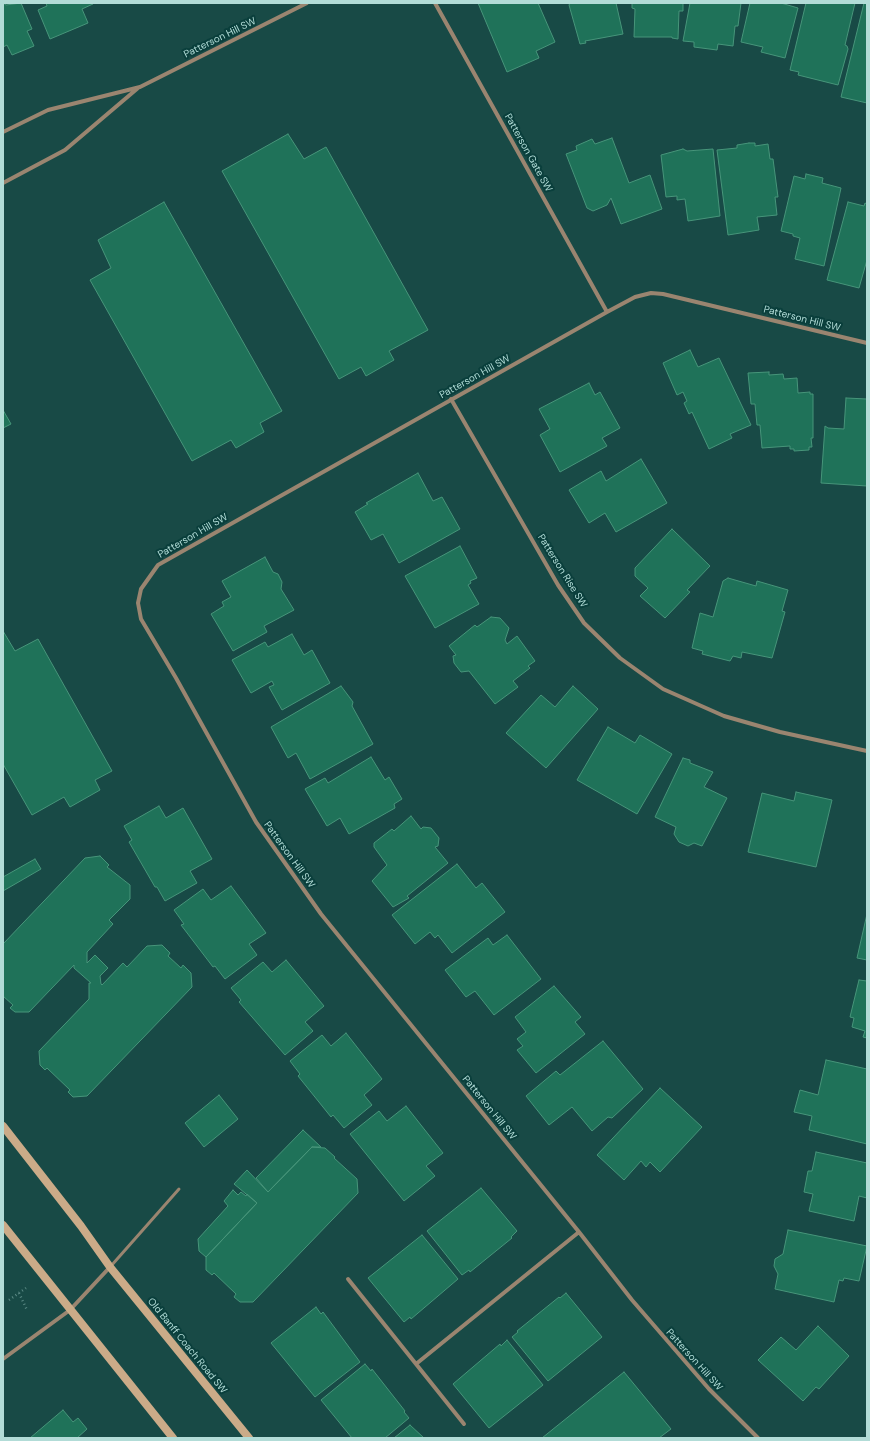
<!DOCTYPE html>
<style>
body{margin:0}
#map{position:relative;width:870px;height:1441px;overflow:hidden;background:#184a46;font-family:"DM Sans",sans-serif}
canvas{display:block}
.frame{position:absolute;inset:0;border:4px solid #b2dcd7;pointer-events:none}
</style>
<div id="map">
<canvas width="870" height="1441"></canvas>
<div class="frame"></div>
</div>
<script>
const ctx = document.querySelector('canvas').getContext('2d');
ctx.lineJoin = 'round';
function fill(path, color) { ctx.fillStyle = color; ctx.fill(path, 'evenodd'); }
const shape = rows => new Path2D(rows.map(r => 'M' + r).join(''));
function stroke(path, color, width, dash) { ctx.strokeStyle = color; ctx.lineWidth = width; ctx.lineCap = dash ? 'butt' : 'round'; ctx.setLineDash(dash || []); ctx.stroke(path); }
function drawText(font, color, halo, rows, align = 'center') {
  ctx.font = font + ' "DM Sans",sans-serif'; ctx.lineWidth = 4; ctx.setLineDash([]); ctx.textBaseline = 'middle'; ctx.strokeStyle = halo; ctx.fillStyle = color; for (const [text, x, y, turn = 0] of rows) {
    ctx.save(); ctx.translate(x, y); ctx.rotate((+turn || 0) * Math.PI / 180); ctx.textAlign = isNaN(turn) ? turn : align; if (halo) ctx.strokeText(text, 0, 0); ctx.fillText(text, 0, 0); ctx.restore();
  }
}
const building = shape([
 [3,3,6,5,21,3,32,29,27,31,34,46,12,55,7,45,3,47,3,3],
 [46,3,93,3,93,4,82,9,88,23,50,39,38,10,47,6,46,3],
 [478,3,538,3,555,42,536,51,539,58,507,72,478,3],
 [570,3,616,3,623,34,585,41,586,43,580,44,569,5,570,3],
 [632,3,683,3,683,11,679,11,678,39,672,38,672,37,634,37,635,9,632,8,632,3],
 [690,3,741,3,738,26,735,26,733,46,718,44,717,50,694,47,694,42,683,41,690,3],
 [750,3,781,3,798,8,785,58,761,52,763,47,741,42,750,3],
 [806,3,855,3,845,45,847,46,848,49,838,85,798,75,799,72,790,70,806,3],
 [864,3,867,3,867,103,841,97,864,3],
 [288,134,304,159,326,147,428,330,389,351,394,360,366,376,361,367,339,379,222,171,288,134],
 [612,138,629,183,650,175,662,209,621,224,611,198,607,205,593,211,587,208,566,154,577,150,576,146,592,139,595,144,612,138],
 [749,143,755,143,755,146,768,144,770,159,773,159,778,197,775,197,777,215,757,217,759,230,728,235,717,150,737,148,737,145,749,143],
 [683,149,687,151,713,149,720,216,688,221,685,199,677,200,677,196,666,197,661,155,683,149],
 [806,174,823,178,822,183,841,188,824,266,795,259,800,238,793,236,793,234,781,231,794,176,805,179,806,174],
 [164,202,282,411,260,423,264,432,236,448,231,440,192,461,90,280,111,268,98,240,164,202],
 [848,202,864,206,865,203,867,204,867,260,859,288,827,280,848,202],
 [690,350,698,367,719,358,751,425,730,434,732,438,709,449,692,412,689,414,684,403,687,401,683,392,677,395,663,363,690,350],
 [769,372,769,375,783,374,784,379,797,378,798,393,810,392,810,394,813,394,813,438,811,438,812,447,809,447,809,450,794,451,794,449,790,449,790,446,762,448,760,425,757,425,755,404,751,404,748,373,769,372],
 [589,383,595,395,600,392,620,428,602,438,607,446,560,472,540,435,550,429,539,409,589,383],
 [846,398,867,399,867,486,821,483,825,426,828,428,844,429,846,398],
 [3,410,11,424,3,428,3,410],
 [641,459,667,503,616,532,605,513,589,523,569,490,601,471,606,481,641,459],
 [418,473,433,501,442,497,460,529,399,563,383,534,371,540,355,512,368,504,366,503,418,473],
 [672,529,710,566,687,590,690,592,665,618,640,596,648,588,635,576,635,568,672,529],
 [460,546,477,578,470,581,471,583,468,585,479,604,435,628,405,576,460,546],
 [265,557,273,572,278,574,282,582,281,589,294,610,264,626,267,632,233,651,211,614,224,606,222,602,231,597,222,581,265,557],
 [728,578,756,586,757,581,788,590,782,611,785,612,772,658,742,652,741,658,733,656,730,661,702,654,703,651,692,648,700,613,713,617,723,581,728,578],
 [491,617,500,618,509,628,505,640,507,644,517,636,535,661,528,666,530,668,513,681,518,687,495,704,469,671,461,672,454,663,453,656,456,655,449,646,475,625,477,627,491,617],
 [3,631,15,651,38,639,112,771,95,780,100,790,70,807,64,797,32,815,3,764,3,631],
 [292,634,304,655,312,650,330,683,282,710,269,687,274,685,272,681,251,693,232,660,265,642,268,647,292,634],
 [341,686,353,702,352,706,373,744,310,779,296,753,288,758,271,727,341,686],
 [573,686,598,709,546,768,506,733,541,695,555,707,573,686],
 [608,727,635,743,640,735,672,754,637,814,577,780,608,727],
 [371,757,385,780,389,777,402,799,394,804,395,808,349,834,340,818,327,826,305,789,325,778,328,783,371,757],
 [683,758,690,760,690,763,713,772,704,787,727,798,702,846,694,843,688,846,679,842,674,834,676,827,655,817,683,758],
 [796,792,832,800,816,867,748,852,762,793,794,801,796,792],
 [159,806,166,818,183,808,212,859,190,871,197,883,165,901,157,887,155,887,129,842,132,840,124,826,159,806],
 [411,816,421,829,423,827,431,828,439,838,438,846,435,847,448,863,407,896,409,898,393,907,372,881,387,865,374,847,374,843,392,829,394,831,411,816],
 [100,856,109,865,107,867,130,885,130,899,109,920,113,924,87,952,87,963,95,955,108,968,100,976,101,984,102,985,123,963,127,967,147,946,162,945,170,953,168,956,181,968,183,965,191,973,192,987,87,1096,73,1097,68,1092,70,1090,47,1068,45,1070,40,1065,39,1051,89,999,89,983,91,983,74,968,74,965,29,1012,15,1012,10,1008,13,1005,3,996,3,944,85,858,100,856],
 [35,859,41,869,3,891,3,877,35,859],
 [457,864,476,888,482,883,505,912,452,953,438,935,435,938,430,932,415,944,392,915,457,864],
 [231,886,266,933,249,944,257,955,225,979,215,966,213,967,181,925,184,924,174,910,203,889,211,900,231,886],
 [867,914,867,960,857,958,867,914],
 [507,935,541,979,494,1015,475,991,466,997,445,970,488,938,493,945,507,935],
 [286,960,324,1006,305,1022,313,1031,285,1055,239,1002,241,1000,231,988,263,962,272,972,286,960],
 [859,980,867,981,867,1038,863,1037,865,1031,852,1027,854,1018,850,1017,859,980],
 [554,986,581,1017,575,1022,585,1034,536,1073,517,1050,523,1046,517,1039,526,1032,515,1017,554,986],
 [346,1033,382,1079,364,1095,372,1105,344,1128,333,1115,331,1117,298,1076,300,1074,290,1061,322,1035,331,1046,346,1033],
 [603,1041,643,1089,612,1118,608,1117,592,1131,572,1107,549,1125,526,1096,556,1071,560,1075,603,1041],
 [826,1060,867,1069,867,1144,809,1130,812,1116,794,1112,800,1090,818,1095,826,1060],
 [660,1088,702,1127,660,1172,650,1162,646,1167,641,1161,624,1180,597,1155,660,1088],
 [219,1095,238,1119,204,1147,185,1123,219,1095],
 [406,1106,443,1153,426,1166,435,1176,404,1201,350,1134,379,1111,387,1121,406,1106],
 [303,1130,321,1147,312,1147,268,1192,256,1178,303,1130],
 [312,1147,325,1148,335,1157,334,1158,357,1179,358,1193,253,1302,240,1302,234,1297,236,1294,214,1273,212,1275,206,1270,206,1257,257,1203,234,1184,247,1170,268,1192,312,1147],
 [816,1152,867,1163,867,1198,859,1196,854,1221,809,1211,813,1194,804,1192,808,1171,812,1171,816,1152],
 [481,1188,517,1231,511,1237,512,1238,470,1272,469,1270,462,1275,427,1231,481,1188],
 [233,1190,238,1195,241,1192,246,1196,247,1194,257,1203,206,1257,199,1251,198,1239,228,1206,224,1201,233,1190],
 [788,1230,867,1246,859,1281,844,1278,843,1281,839,1280,834,1302,775,1289,778,1274,774,1266,775,1259,783,1254,788,1230],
 [422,1235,458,1279,411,1319,410,1317,404,1322,368,1278,422,1235],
 [566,1293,602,1337,548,1381,512,1337,518,1332,517,1331,559,1297,560,1298,566,1293],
 [316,1307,321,1314,323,1312,360,1362,315,1397,271,1343,316,1307],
 [818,1326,849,1356,819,1389,816,1387,803,1401,758,1360,781,1337,796,1350,818,1326],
 [507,1340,543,1385,489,1428,453,1384,500,1344,501,1346,507,1340],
 [365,1364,371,1371,372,1369,405,1411,404,1412,409,1418,385,1438,352,1438,321,1400,365,1364],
 [624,1372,671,1429,659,1438,542,1438,624,1372],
 [63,1410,73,1422,78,1418,87,1429,77,1438,30,1438,63,1410],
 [410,1425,424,1438,394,1438,410,1425]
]);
fill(building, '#1f7259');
stroke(building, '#47957a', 1);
stroke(shape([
 [19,1293,27,1310],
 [9,1300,26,1288]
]), '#5b8a85', 2.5, [1, 3]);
stroke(shape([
 [111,1266,179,1189]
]), '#9a8570', 3);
stroke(shape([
 [435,3,607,312],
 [3,132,48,110,140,87,307,3],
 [3,183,65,150,138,88],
 [451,399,558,585,584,623,620,658,663,689,724,716,780,732,867,751],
 [348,1279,464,1424],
 [3,1359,70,1310,110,1267],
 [416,1364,579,1232],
 [758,1438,709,1389,632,1300,579,1232,321,914,256,822,176,678,141,619,138,603,141,589,158,565,607,312,635,297,651,293,663,294,867,343]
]), '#9a8570', 4);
stroke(shape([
 [3,1126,81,1226,110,1267,249,1438],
 [3,1225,173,1438]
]), '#cbab88', 8);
drawText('10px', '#b2dcd7', '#0a3f3c', [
 ["Patterson Hill SW",220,38,-26],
 ["Patterson Gate SW",528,153,61],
 ["Patterson Hill SW",802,319,14],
 ["Patterson Hill SW",475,377,-29],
 ["Patterson Hill SW",193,536,-30],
 ["Patterson Rise SW",562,571,58],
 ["Patterson Hill SW",289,855,54],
 ["Patterson Hill SW",489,1108,51],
 ["Old Banff Coach Road SW",187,1346,51],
 ["Patterson Hill SW",694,1360,48]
]);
</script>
